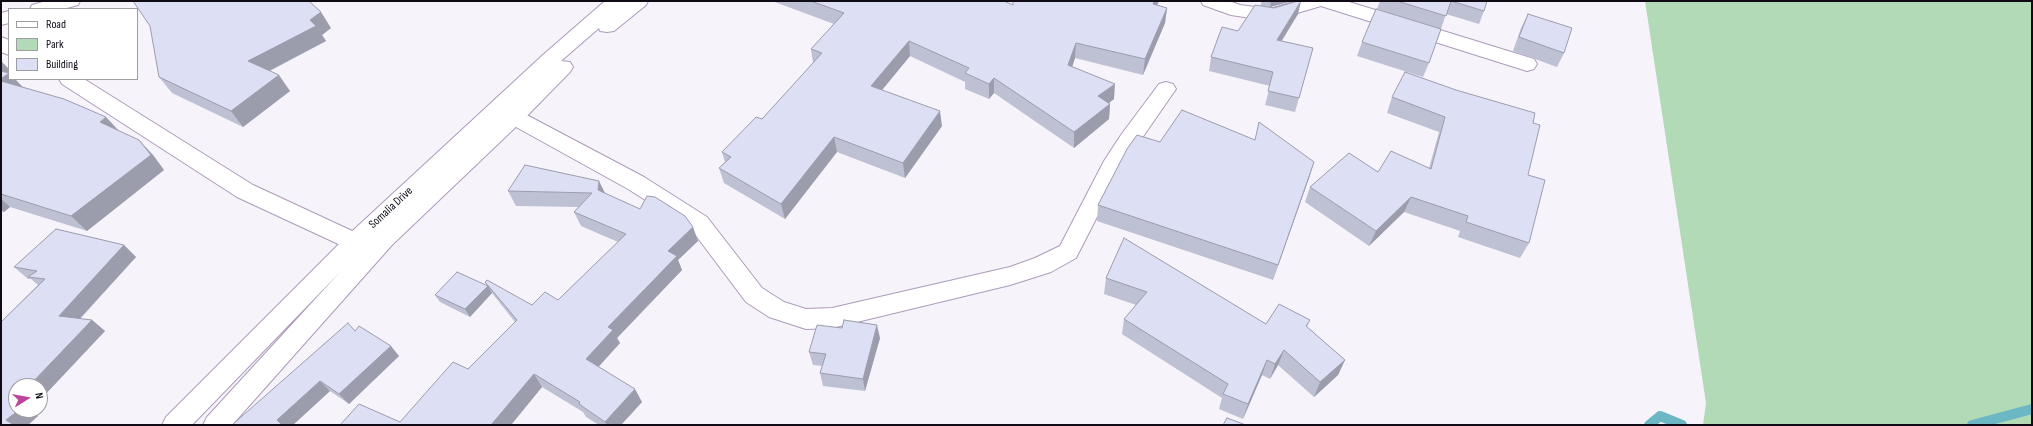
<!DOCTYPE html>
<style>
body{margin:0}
#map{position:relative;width:2033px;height:426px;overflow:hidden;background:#f7f3fa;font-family:"Sofia Sans Condensed",sans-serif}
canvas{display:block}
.frame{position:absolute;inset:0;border:2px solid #100a15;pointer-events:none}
.legend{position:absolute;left:8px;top:8px;width:130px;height:72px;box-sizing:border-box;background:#fff;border:1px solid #9f9da1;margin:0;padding:5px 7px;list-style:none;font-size:12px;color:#100a15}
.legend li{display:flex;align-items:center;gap:8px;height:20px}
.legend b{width:20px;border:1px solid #9f9da1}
.north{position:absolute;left:8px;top:378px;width:40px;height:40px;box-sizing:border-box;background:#fff;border:1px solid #9f9da1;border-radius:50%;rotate:79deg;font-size:11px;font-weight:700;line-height:16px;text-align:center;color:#100a15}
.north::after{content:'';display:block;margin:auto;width:14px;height:18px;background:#bc449a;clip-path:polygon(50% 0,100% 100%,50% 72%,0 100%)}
</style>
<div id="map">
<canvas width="2033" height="426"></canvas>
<div class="frame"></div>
<ul class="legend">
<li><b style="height:5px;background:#fff"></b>Road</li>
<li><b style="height:11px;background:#b2dab7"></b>Park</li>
<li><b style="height:11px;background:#dddff5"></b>Building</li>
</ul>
<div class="north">N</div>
</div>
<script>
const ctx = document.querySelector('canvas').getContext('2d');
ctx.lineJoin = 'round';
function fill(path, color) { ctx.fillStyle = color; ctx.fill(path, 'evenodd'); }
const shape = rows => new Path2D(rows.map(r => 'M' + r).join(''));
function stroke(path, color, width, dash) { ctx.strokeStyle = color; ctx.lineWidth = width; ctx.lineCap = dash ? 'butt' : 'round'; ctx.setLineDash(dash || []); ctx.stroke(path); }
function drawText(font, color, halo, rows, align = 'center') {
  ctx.font = font + ' "Sofia Sans Condensed",sans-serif'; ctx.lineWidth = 3.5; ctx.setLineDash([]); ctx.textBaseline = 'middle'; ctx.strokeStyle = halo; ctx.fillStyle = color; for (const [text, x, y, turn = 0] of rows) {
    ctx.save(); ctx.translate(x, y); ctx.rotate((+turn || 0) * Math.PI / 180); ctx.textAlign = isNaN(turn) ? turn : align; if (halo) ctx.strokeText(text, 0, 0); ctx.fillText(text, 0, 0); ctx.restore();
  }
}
fill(shape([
 [1645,1,2032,1,2032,425,1703,425,1706,403]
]), '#b2dab7');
stroke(shape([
 [1649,425,1660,416,1682,425],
 [1972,425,2032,409]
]), '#6bb7c4', 10);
const minor = shape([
 [46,1,80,1,78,5,63,9,30,9,32,5,46,1],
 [1201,1,1229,1,1240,5,1270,9,1297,1,1346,1,1534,59,1537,64,1534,69,1527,71,1321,6,1270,21,1231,15,1203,5,1201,1],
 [9,11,9,23,1,25,1,13,9,11],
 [1,37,9,40,9,55,1,52,1,37],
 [59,79,84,79,253,185,363,236,366,242,363,248,355,251,347,248,237,197,62,84,59,79],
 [1166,82,1173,84,1176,89,1124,164,1076,258,1051,272,1010,285,832,328,806,329,769,317,746,302,691,229,628,189,507,122,504,117,507,112,514,110,521,112,644,177,707,217,762,288,784,302,806,309,832,308,1010,267,1035,258,1060,246,1104,161,1121,135,1159,84,1166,82]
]);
const major = shape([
 [605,1,648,1,646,5,614,31,607,32,600,31,599,28,561,61,570,62,573,67,570,72,521,122,392,245,232,425,203,425,207,417,341,271,192,425,162,425,166,417,347,236,544,54,605,1]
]);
stroke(minor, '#ac9bba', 2);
stroke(major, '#ac9bba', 2);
fill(minor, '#fff');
fill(major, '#fff');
fill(shape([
 [772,1,1004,1,1013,5,1157,6,1167,8,1165,23,1143,75,1075,58,1072,66,1114,99,1109,103,1110,104,1109,119,1074,148,994,93,989,99,965,89,965,82,910,56,882,90,942,126,905,178,837,152,785,219,724,183,719,168,725,162,722,152,762,119,813,63,811,49,834,24],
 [1262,1,1292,1,1270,7,1260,6],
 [1380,1,1487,1,1484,11,1479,24,1446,14,1441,29,1377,9],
 [1298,14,1282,41,1313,48,1295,112,1265,105,1270,86,1209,71,1211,57],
 [1528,14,1564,53,1557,67,1513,51,1521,28],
 [331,28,322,35,326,41,270,71,290,91,243,127,172,93,159,77],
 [1362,42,1429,63,1423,77,1357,56],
 [1,61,9,79,15,79,23,87,118,130,153,155,164,170,87,231,10,207,4,212,1,211],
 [1392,97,1533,123,1528,175,1529,243,1520,258,1458,237,1460,231,1404,212,1369,246,1305,202,1310,187,1378,172,1429,168,1439,132,1387,113],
 [1255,140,1314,162,1309,178,1273,280,1097,221,1098,205,1160,142],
 [508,191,604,193,698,241,678,260,682,270,617,338,620,343,598,366,642,402,621,425,599,425,586,417,583,412,542,387,511,425,340,425,400,422,468,369,515,322,492,293,470,317,440,302,435,295,487,286,485,282,532,305,558,300,618,242,581,226,574,212,579,207,516,206],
 [56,229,124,245,136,257,80,319,92,320,105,331,40,400,40,386,16,386,16,410,31,410,30,411,38,416,28,425,1,425,1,322,38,285,31,279,28,279,14,267],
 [1106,278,1266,324,1310,320,1307,327,1345,360,1338,375,1314,397,1278,365,1270,379,1262,375,1243,419,1219,409,1222,398,1122,334,1124,319,1136,305,1104,294],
 [355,331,399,356,349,404,330,391,293,425,232,425],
 [880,338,865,391,823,386,820,373,822,366,813,365,809,352]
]), '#bec0d3');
fill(shape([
 [1154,1,1159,1,1151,20,1153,4],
 [1271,1,1292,1,1270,7],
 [1301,1,1298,14,1273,54,1277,40],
 [1167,8,1165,23,1143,75,1145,59],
 [321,12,331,28,322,35,326,41,259,76,248,61,310,20],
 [909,41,910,56,873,101,871,86],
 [1076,43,1075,58,1068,80,1068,65],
 [1,61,9,69,9,79,15,79,24,89,1,82],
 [279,75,290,91,243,127,231,111],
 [994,78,994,93,989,99,989,84],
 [1115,84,1114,99,1097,112,1098,96],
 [1110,104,1109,119,1074,148,1074,132],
 [940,111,942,126,905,178,903,163],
 [106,117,120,132,100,122],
 [834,137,837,152,785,219,781,204],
 [139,140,153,155,164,170,87,231,71,216],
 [1314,162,1309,178,1273,280,1278,265],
 [599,181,606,195,598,190],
 [1411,197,1404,212,1369,246,1376,231],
 [1,199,10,207,4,212,1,209],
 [693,227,698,241,678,260,682,270,617,338,620,343,594,372,586,359,608,327,668,251],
 [124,245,136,257,72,327,59,316],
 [488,286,492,293,470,317,465,309],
 [92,320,105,331,40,400,40,386,29,386],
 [877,325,880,338,865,391,863,379],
 [391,346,399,356,349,404,339,394],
 [1284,350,1278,365,1270,379,1275,364],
 [1267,360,1262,375,1243,419,1248,404],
 [1345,360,1338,375,1314,397,1320,382],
 [534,374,542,387,511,425,491,425],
 [320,381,330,391,293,425,282,425,277,420],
 [635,389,642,402,621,425,607,425,605,422],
 [19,410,31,410,30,411,38,416,28,425,14,425,6,420]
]), '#9b9cac');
const building = shape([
 [133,1,309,1,321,12,310,20,316,26,248,61,279,75,231,111,159,77,150,26,133,1],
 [811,1,1004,1,1013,5,1013,1,1154,1,1153,4,1167,8,1145,59,1076,43,1068,65,1115,84,1098,96,1110,104,1074,132,994,78,989,84,965,73,969,68,909,41,871,86,940,111,903,163,834,137,781,204,719,168,731,157,722,152,756,117,762,119,822,53,811,49,844,13,811,1],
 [1298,1,1301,1,1277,40,1313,48,1299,98,1268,91,1273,72,1211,57,1222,27,1238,31,1255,5,1274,8,1298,1],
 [1397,1,1487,1,1484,11,1451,1,1446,16,1397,1],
 [1376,9,1441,29,1429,63,1362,42,1376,9],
 [1528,14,1572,28,1564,53,1519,37,1528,14],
 [1,71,9,73,1,79,1,71],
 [1405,72,1456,90,1535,113,1533,123,1540,125,1528,175,1545,180,1529,243,1466,222,1468,216,1411,197,1376,231,1310,187,1349,153,1378,172,1391,151,1431,169,1445,117,1392,97,1405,72],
 [1,81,64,99,106,117,100,122,139,140,151,155,71,216,1,194,1,81],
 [1182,110,1255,140,1259,122,1314,162,1278,265,1098,205,1127,149,1137,135,1160,142,1182,110],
 [525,165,599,181,598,190,640,209,647,196,655,197,685,216,693,227,668,251,677,256,608,327,613,330,586,359,635,389,605,422,579,404,580,402,534,374,491,425,340,425,359,404,400,422,453,362,468,369,517,320,485,282,487,280,532,305,545,292,558,300,626,234,574,212,592,193,508,191,525,165],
 [56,229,124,245,59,316,92,320,29,386,16,386,16,399,15,401,16,401,16,410,19,410,6,420,14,425,1,425,1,322,45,279,28,277,37,271,14,267,56,229],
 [1124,238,1266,324,1279,304,1310,320,1306,326,1345,360,1320,382,1284,350,1275,364,1267,360,1248,404,1223,394,1228,384,1124,319,1147,292,1106,278,1124,238],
 [457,272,488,286,465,309,435,295,457,272],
 [844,320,877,325,863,379,820,373,826,354,809,352,817,325,842,328,844,320],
 [348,323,355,331,359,326,391,346,339,394,320,381,277,420,282,425,232,425,348,323],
 [1227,418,1246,425,1223,425,1227,418]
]);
fill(building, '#dddff5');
stroke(building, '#9b9cac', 1);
drawText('12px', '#100a15', '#fff', [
 ["Somalia Drive",391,208,-43]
]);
</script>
